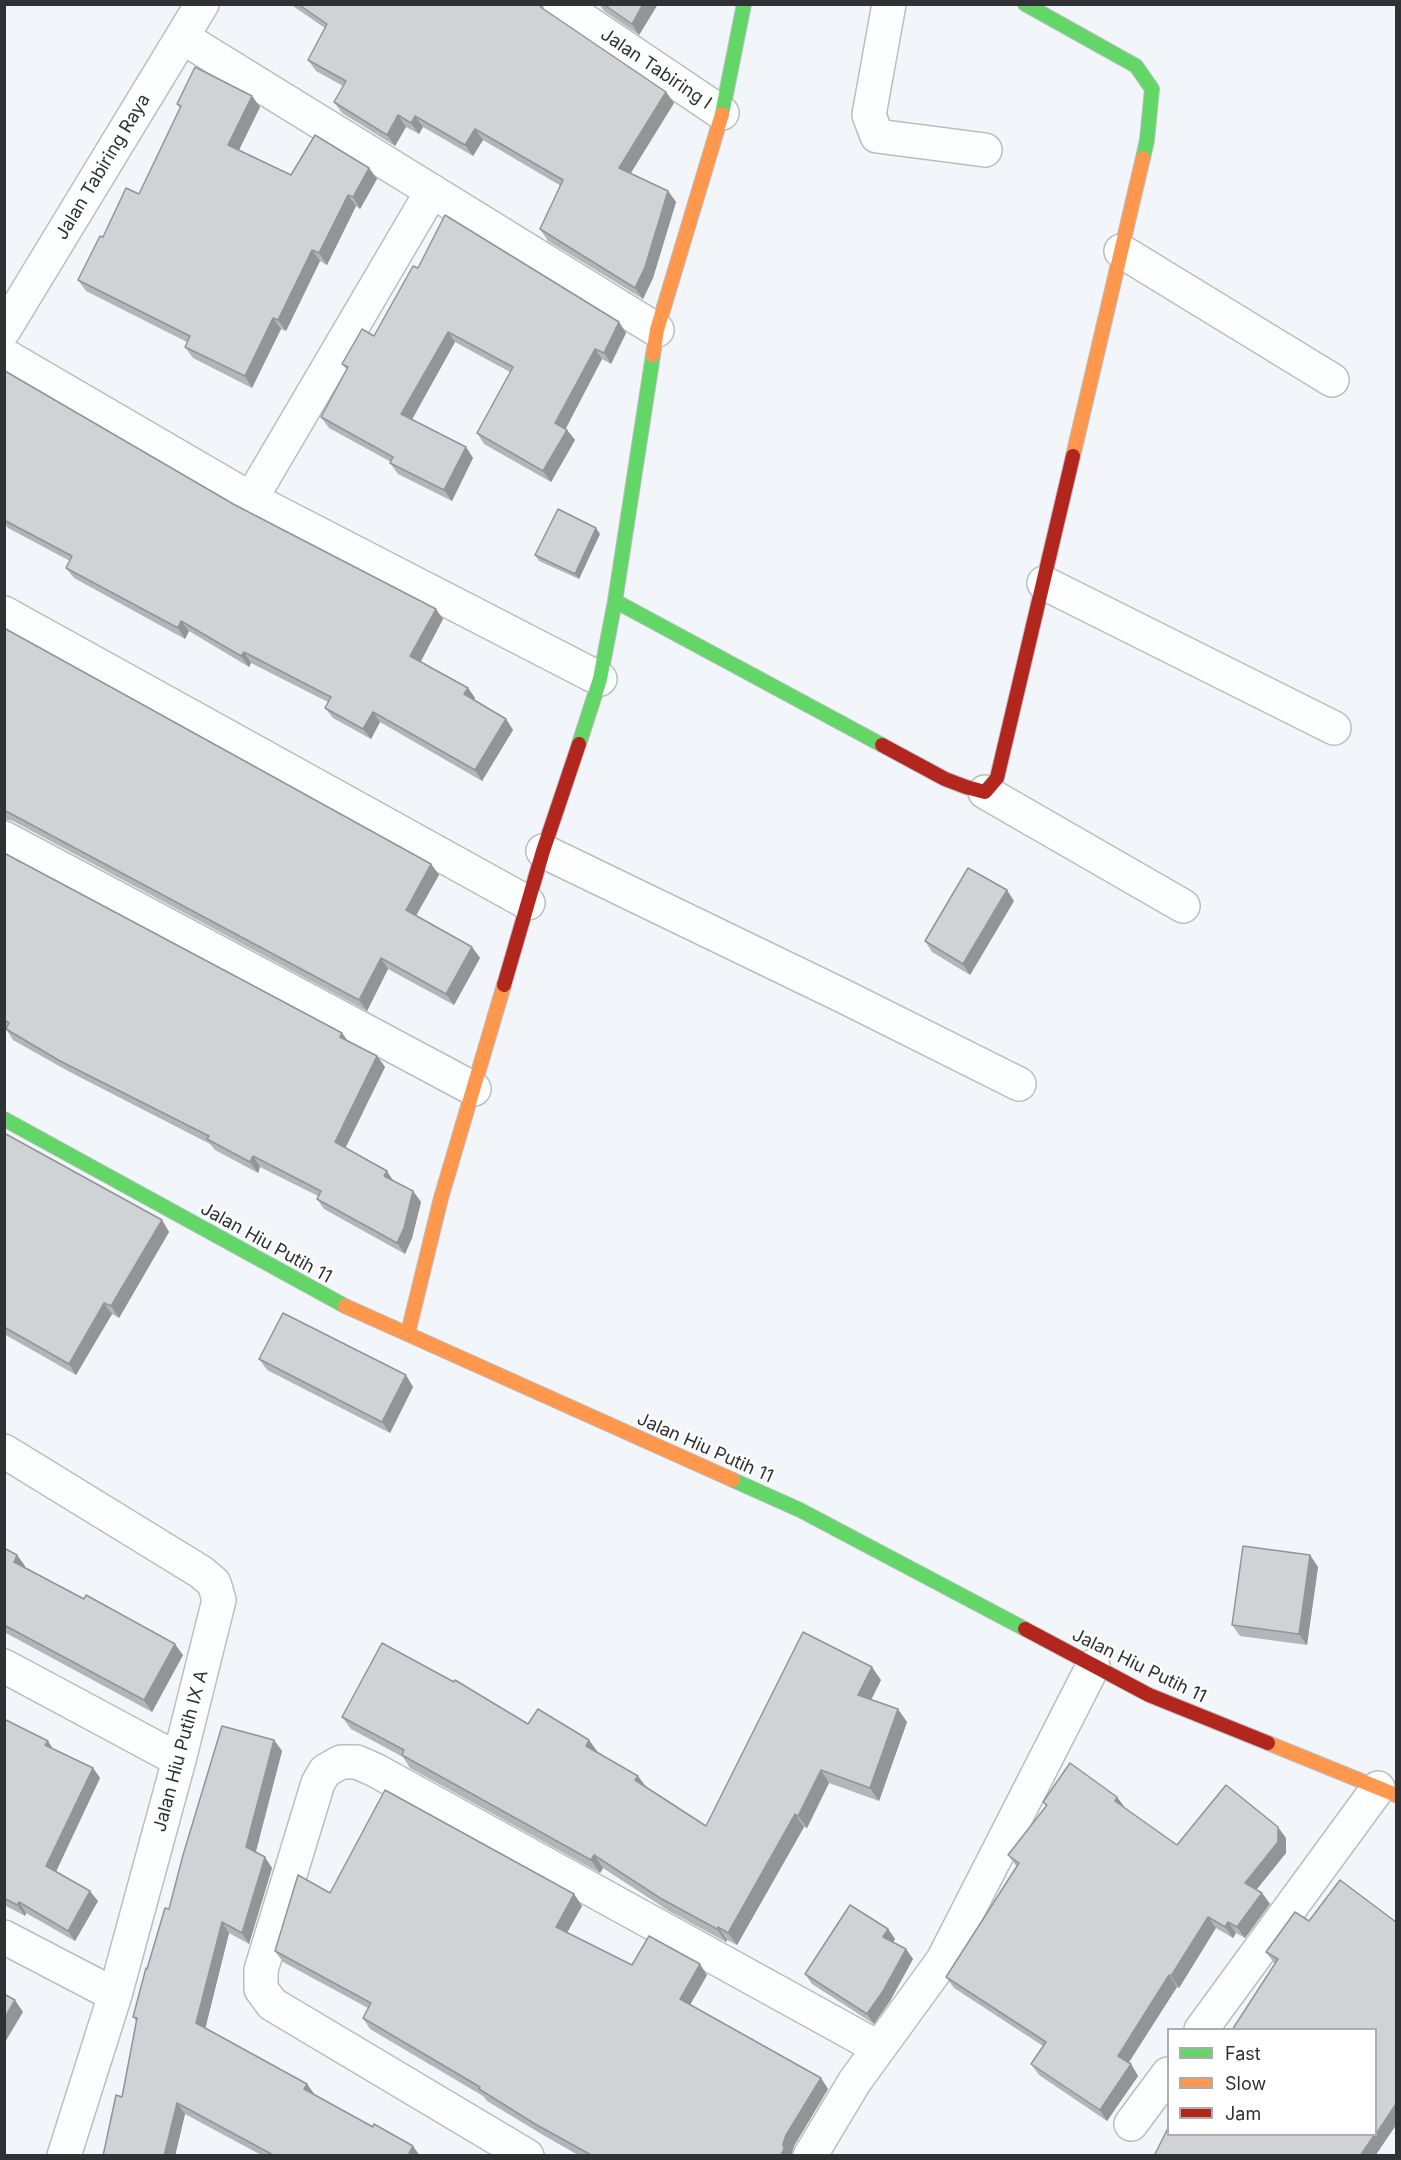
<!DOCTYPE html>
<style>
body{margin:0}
#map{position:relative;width:1401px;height:2160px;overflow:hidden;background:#f2f6fa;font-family:Inter,sans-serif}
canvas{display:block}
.frame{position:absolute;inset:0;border:6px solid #2f3134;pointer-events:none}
.legend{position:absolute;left:1167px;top:2028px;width:210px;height:108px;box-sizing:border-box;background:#fff;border:2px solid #acadae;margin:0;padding:8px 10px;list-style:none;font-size:18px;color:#2f3134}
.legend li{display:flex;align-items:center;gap:12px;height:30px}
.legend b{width:30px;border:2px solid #acadae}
</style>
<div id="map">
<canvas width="1401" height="2160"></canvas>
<div class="frame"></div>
<ul class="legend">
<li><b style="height:8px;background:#63d668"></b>Fast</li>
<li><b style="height:8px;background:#ff974d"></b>Slow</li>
<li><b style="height:8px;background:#b3261e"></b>Jam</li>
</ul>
</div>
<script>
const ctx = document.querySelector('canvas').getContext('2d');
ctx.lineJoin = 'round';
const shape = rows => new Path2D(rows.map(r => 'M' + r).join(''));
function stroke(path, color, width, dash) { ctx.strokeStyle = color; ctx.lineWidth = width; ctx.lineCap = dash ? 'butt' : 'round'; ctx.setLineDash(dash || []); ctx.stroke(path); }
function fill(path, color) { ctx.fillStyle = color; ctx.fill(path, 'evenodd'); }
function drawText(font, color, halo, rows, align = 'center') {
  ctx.font = font + ' Inter,sans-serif'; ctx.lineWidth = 4.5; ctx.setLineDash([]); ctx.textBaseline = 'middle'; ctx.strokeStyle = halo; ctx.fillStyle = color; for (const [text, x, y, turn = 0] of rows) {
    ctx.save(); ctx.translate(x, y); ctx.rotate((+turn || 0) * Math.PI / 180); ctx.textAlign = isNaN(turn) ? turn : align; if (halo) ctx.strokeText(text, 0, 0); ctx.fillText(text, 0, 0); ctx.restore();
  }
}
const street = shape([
 [560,4,722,113],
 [889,4,869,115,877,136,985,150],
 [182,37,657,330],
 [1121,251,1332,380],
 [4,330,202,4],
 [4,355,251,499,600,679],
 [251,499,432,191],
 [1044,583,1334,728],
 [4,613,528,903],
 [985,792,1183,906],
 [4,838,474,1089],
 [543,851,843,996,1019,1084],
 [4,1451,201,1572,214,1583,219,1600,179,1760,115,1995,64,2156],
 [4,1666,179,1760],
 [4,1937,115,1995],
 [1201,2030,1378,1788],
 [1131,2124,1168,2074],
 [527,2156,272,2004,261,1989,261,1970,318,1783,325,1771,341,1762,357,1762,375,1770,879,2048],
 [810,2156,855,2081,943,1960,1093,1666]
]);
const fast = shape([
 [1025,4,1136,66,1152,89,1147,140,1143,158],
 [722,114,744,4],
 [615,601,882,745],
 [579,744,600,679,615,601,653,355],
 [4,1119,345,1306],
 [733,1480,800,1510,1025,1629]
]);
const slow = shape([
 [653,355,657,330,722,114],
 [1073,456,1143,158],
 [345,1306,733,1480],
 [408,1333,441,1198,504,985],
 [1268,1743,1396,1795]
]);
const jam = shape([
 [882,745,945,779,966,787,985,792,997,778,1073,456],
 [504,985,543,851,579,744],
 [1025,1629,1149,1695,1268,1743]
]);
stroke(street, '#babec1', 36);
stroke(fast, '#babec1', 16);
stroke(slow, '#babec1', 16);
stroke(jam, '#babec1', 16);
stroke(street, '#fdfefe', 33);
stroke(fast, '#63d668', 14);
stroke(slow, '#ff974d', 14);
stroke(jam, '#b3261e', 14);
fill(shape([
 [290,4,541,4,543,9,666,92,674,103,631,173,668,191,676,202,653,278,643,299,548,241,540,229,561,186,483,140,473,156,423,127,419,134,406,127,395,146,342,113,334,102,343,86,316,71,308,60,325,28],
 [599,4,658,4,639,35,604,11],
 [252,96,260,107,239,150,291,175,369,168,377,179,360,209,356,206,327,265,320,261,286,331,281,329,252,388,193,358,185,347,187,342,86,291,78,280,103,237,139,194,180,108,177,104],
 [418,268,619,322,626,333,611,364,602,359,565,429,567,430,575,440,551,482,484,444,477,433,510,372,455,342,412,419,466,447,473,458,452,501,398,474,390,463,391,462,329,428,321,417,347,370,342,364,374,336],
 [4,372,235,505,443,619,420,662,468,688,475,698,474,700,506,719,513,730,482,781,380,722,371,739,333,718,325,708,328,702,251,663,249,667,189,631,185,639,74,578,66,568,70,561,8,528,4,523],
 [600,534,579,579,539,561,535,555],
 [4,628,431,864,439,875,416,915,472,947,480,958,454,1005,388,969,367,1011,13,821,4,819],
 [4,853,342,1033,348,1042,377,1056,385,1067,345,1148,394,1182,413,1191,421,1202,412,1238,405,1254,324,1209,317,1199,318,1196,260,1167,258,1173,215,1150,210,1144,68,1071,13,1040,6,1029,7,1027,4,1026],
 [1014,901,970,975,932,952,925,941],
 [4,1133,162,1220,169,1232,119,1318,112,1314,76,1375,4,1334],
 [259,1359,406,1375,413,1387,390,1433,267,1370],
 [4,1548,17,1555,25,1566,25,1567,183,1655,152,1712,4,1632],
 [1310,1555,1318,1567,1307,1645,1240,1636,1232,1625],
 [881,1680,871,1700,907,1722,879,1801,829,1783,807,1828,804,1827,737,1945,727,1940,726,1942,669,1911,603,1868,600,1873,410,1768,403,1757,351,1729,342,1717,528,1724,589,1740,598,1752,647,1788,706,1826],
 [4,1719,53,1749,93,1768,100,1778,56,1871,98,1901,75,1941,26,1913,25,1916,4,1905],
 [274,1740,282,1751,256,1852,272,1868,249,1944,229,1933,205,2028,307,2084,314,2095,420,2156,263,2156,185,2114,175,2156,103,2156,122,2097,137,2022,133,2017,147,1969,169,1909],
 [1117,1797,1125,1808,1177,1845,1286,1838,1286,1853,1256,1890,1262,1893,1270,1904,1245,1938,1236,1933,1233,1938,1216,1928,1179,1988,1177,1987,1128,2063,1131,2064,1138,2076,1107,2121,1039,2075,1031,2064,1043,2046,954,1988,946,1977,1017,1867,1008,1855,1046,1806,1043,1802],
 [330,1893,574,1894,582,1906,567,1933,632,1965,707,1975,690,2005,821,2078,828,2089,794,2146,791,2156,580,2156,543,2135,487,2101,483,2096,370,2029,363,2018,368,2008,283,1962,275,1951],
 [1309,1921,1396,2125,1375,2156,1154,2156,1168,2134,1275,1964,1274,1963,1266,1952],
 [888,1929,895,1939,893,1942,906,1949,913,1959,890,2001,874,2024,812,1984,805,1974]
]), '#b3b5b8');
fill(shape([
 [643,4,658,4,639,35,632,24],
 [666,92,674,103,627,179,619,168],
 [252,96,260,107,236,156,228,145],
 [398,115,406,127,395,146,387,135],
 [415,116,423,127,419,134,411,123],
 [475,129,483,140,473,156,465,145],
 [369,168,377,179,360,209,353,197],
 [668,191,676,202,653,278,643,299,635,288],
 [348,195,356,206,327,265,319,253],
 [312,250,320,261,286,331,278,320],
 [273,318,281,329,252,388,245,376],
 [619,322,626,333,611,364,604,353],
 [448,332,455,342,409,425,401,414],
 [595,349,602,359,563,434,555,423],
 [567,430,575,440,551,482,543,471],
 [466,447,473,458,452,501,444,490],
 [596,528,600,534,579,579,575,574],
 [436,609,443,619,418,667,410,656],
 [181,621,189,631,185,639,178,628],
 [244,652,251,663,249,667,241,656],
 [468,688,475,698,472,705,464,694],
 [373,712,380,722,371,739,363,729],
 [506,719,513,730,482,781,475,770],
 [431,864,439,875,413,921,406,910],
 [1007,890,1014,901,970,975,963,964],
 [472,947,480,958,454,1005,446,994],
 [381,958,388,969,367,1011,359,1000],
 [342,1033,350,1044,340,1037],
 [377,1056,385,1067,343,1153,335,1142],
 [253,1156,260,1167,258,1173,250,1162],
 [387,1171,394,1182,384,1176],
 [413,1191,421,1202,412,1238,405,1254,397,1243],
 [162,1220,169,1232,119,1318,111,1306],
 [104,1303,112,1314,76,1375,69,1364],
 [406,1375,413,1387,390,1433,382,1422],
 [17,1555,25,1566,22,1573,14,1562],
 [1310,1555,1318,1567,1307,1645,1299,1634],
 [175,1644,183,1655,152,1712,144,1700],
 [872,1667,881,1680,867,1708,858,1695],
 [898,1709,907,1722,879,1801,870,1788],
 [274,1740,282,1751,254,1858,246,1847],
 [589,1740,598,1753,586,1746],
 [48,1741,55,1752,45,1745],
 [93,1768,100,1778,54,1876,46,1866],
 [821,1770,829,1783,807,1828,798,1816],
 [638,1776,647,1788,635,1780],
 [1117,1797,1125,1808,1115,1801],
 [795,1814,804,1827,737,1945,728,1933],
 [1278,1827,1286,1838,1286,1853,1253,1894,1245,1883],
 [594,1855,603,1868,600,1873,591,1860],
 [265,1857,272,1868,249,1944,242,1933],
 [90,1891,98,1901,75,1941,68,1931],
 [1262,1893,1270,1904,1245,1938,1237,1927],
 [574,1894,582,1906,564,1938,556,1927],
 [19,1902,26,1913,25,1916,17,1905],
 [1208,1917,1216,1928,1179,1988,1171,1976],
 [222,1922,229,1933,204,2034,196,2023],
 [1228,1922,1236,1933,1233,1938,1225,1927],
 [718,1927,727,1940,726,1942,717,1929],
 [888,1929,895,1939,890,1947,883,1937],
 [906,1949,913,1959,890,2001,874,2024,867,2014],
 [700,1964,707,1975,687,2010,680,1999],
 [1169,1975,1177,1987,1126,2067,1118,2056],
 [15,2000,23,2012,4,2044,4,2019],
 [1131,2064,1138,2076,1107,2121,1100,2110],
 [821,2078,828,2089,794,2146,791,2156,780,2156,786,2135],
 [307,2084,315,2095,304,2089],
 [177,2103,185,2114,175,2156,164,2156],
 [1396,2104,1396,2125,1375,2156,1360,2156],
 [413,2146,420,2156,411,2156,409,2153]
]), '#929496');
const building = shape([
 [298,4,538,4,542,8,666,92,619,168,668,191,645,267,635,288,540,229,563,180,475,129,465,145,415,116,411,123,398,115,387,135,334,102,346,81,308,60,327,24,298,4],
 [603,4,643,4,632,24,603,4],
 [195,67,252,96,228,145,291,175,315,135,369,168,353,197,348,195,319,253,312,250,278,320,273,318,245,376,185,347,190,336,78,280,100,236,103,237,126,188,139,194,181,106,177,104,195,67],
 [445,215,619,322,604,353,595,349,555,423,567,430,543,471,477,433,513,367,448,332,401,414,466,447,444,490,390,463,393,457,321,417,348,367,342,364,362,329,374,336,413,266,418,268,445,215],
 [5,371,235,505,436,609,410,656,468,688,464,694,506,719,475,770,373,712,363,729,325,708,331,697,244,652,241,656,181,621,178,628,66,568,72,556,4,520,5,371],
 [558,509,596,528,575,574,535,555,558,509],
 [4,628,431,864,406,910,472,947,446,994,381,958,359,1000,4,810,4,628],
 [4,853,342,1033,340,1037,377,1056,335,1142,387,1171,384,1176,413,1191,404,1228,397,1243,317,1199,321,1191,253,1156,250,1162,207,1139,209,1136,60,1061,6,1029,9,1023,4,1020,4,853],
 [968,868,1007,890,963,964,925,941,968,868],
 [4,1133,162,1220,111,1306,104,1303,69,1364,4,1327,4,1133],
 [283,1313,406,1375,382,1422,259,1359,283,1313],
 [1243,1546,1310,1555,1299,1634,1232,1625,1243,1546],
 [4,1548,17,1555,14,1562,84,1599,86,1595,175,1644,144,1700,4,1625,4,1548],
 [803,1632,872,1667,858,1695,898,1709,870,1788,821,1770,798,1816,795,1814,728,1933,718,1927,717,1929,660,1898,594,1855,591,1860,402,1755,404,1750,342,1717,382,1643,454,1682,455,1680,528,1724,538,1709,589,1740,586,1746,638,1776,635,1780,706,1826,803,1632],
 [4,1719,48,1741,45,1745,93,1768,46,1866,90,1891,68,1931,19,1902,17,1905,4,1898,4,1719],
 [222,1726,274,1740,246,1847,265,1857,242,1933,222,1922,196,2023,307,2084,304,2089,373,2127,374,2124,413,2146,409,2153,414,2156,275,2156,177,2103,164,2156,103,2156,116,2095,122,2097,137,2018,133,2017,146,1968,147,1969,165,1908,169,1909,183,1855,222,1726],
 [1070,1763,1117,1797,1115,1801,1177,1845,1226,1785,1278,1827,1278,1842,1245,1883,1262,1893,1237,1927,1228,1922,1225,1927,1208,1917,1171,1976,1169,1975,1118,2056,1131,2064,1100,2110,1031,2064,1046,2042,946,1977,1019,1863,1008,1855,1047,1805,1043,1802,1070,1763],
 [385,1790,574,1894,556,1927,632,1965,649,1936,700,1964,680,1999,821,2078,786,2135,783,2144,784,2149,780,2156,593,2156,535,2124,479,2089,480,2087,363,2018,371,2003,275,1951,298,1875,330,1893,385,1790],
 [1340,1880,1396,1922,1396,2104,1376,2134,1376,2030,1232,2030,1278,1959,1266,1952,1295,1912,1309,1921,1340,1880],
 [850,1905,888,1929,883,1937,906,1949,883,1991,867,2014,805,1974,850,1905],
 [4,1994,15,2000,4,2019,4,1994],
 [1168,2128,1168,2134,1375,2134,1360,2156,1154,2156,1168,2128]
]);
fill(building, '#d0d3d6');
stroke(building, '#929496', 1.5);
drawText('18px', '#2f3134', '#fff', [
 ["Jalan Tabiring I",656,69,34],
 ["Jalan Tabiring Raya",103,167,-59],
 ["Jalan Hiu Putih 11",266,1243,29],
 ["Jalan Hiu Putih 11",705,1448,24],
 ["Jalan Hiu Putih 11",1139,1666,26],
 ["Jalan Hiu Putih IX A",181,1751,-75]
]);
</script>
